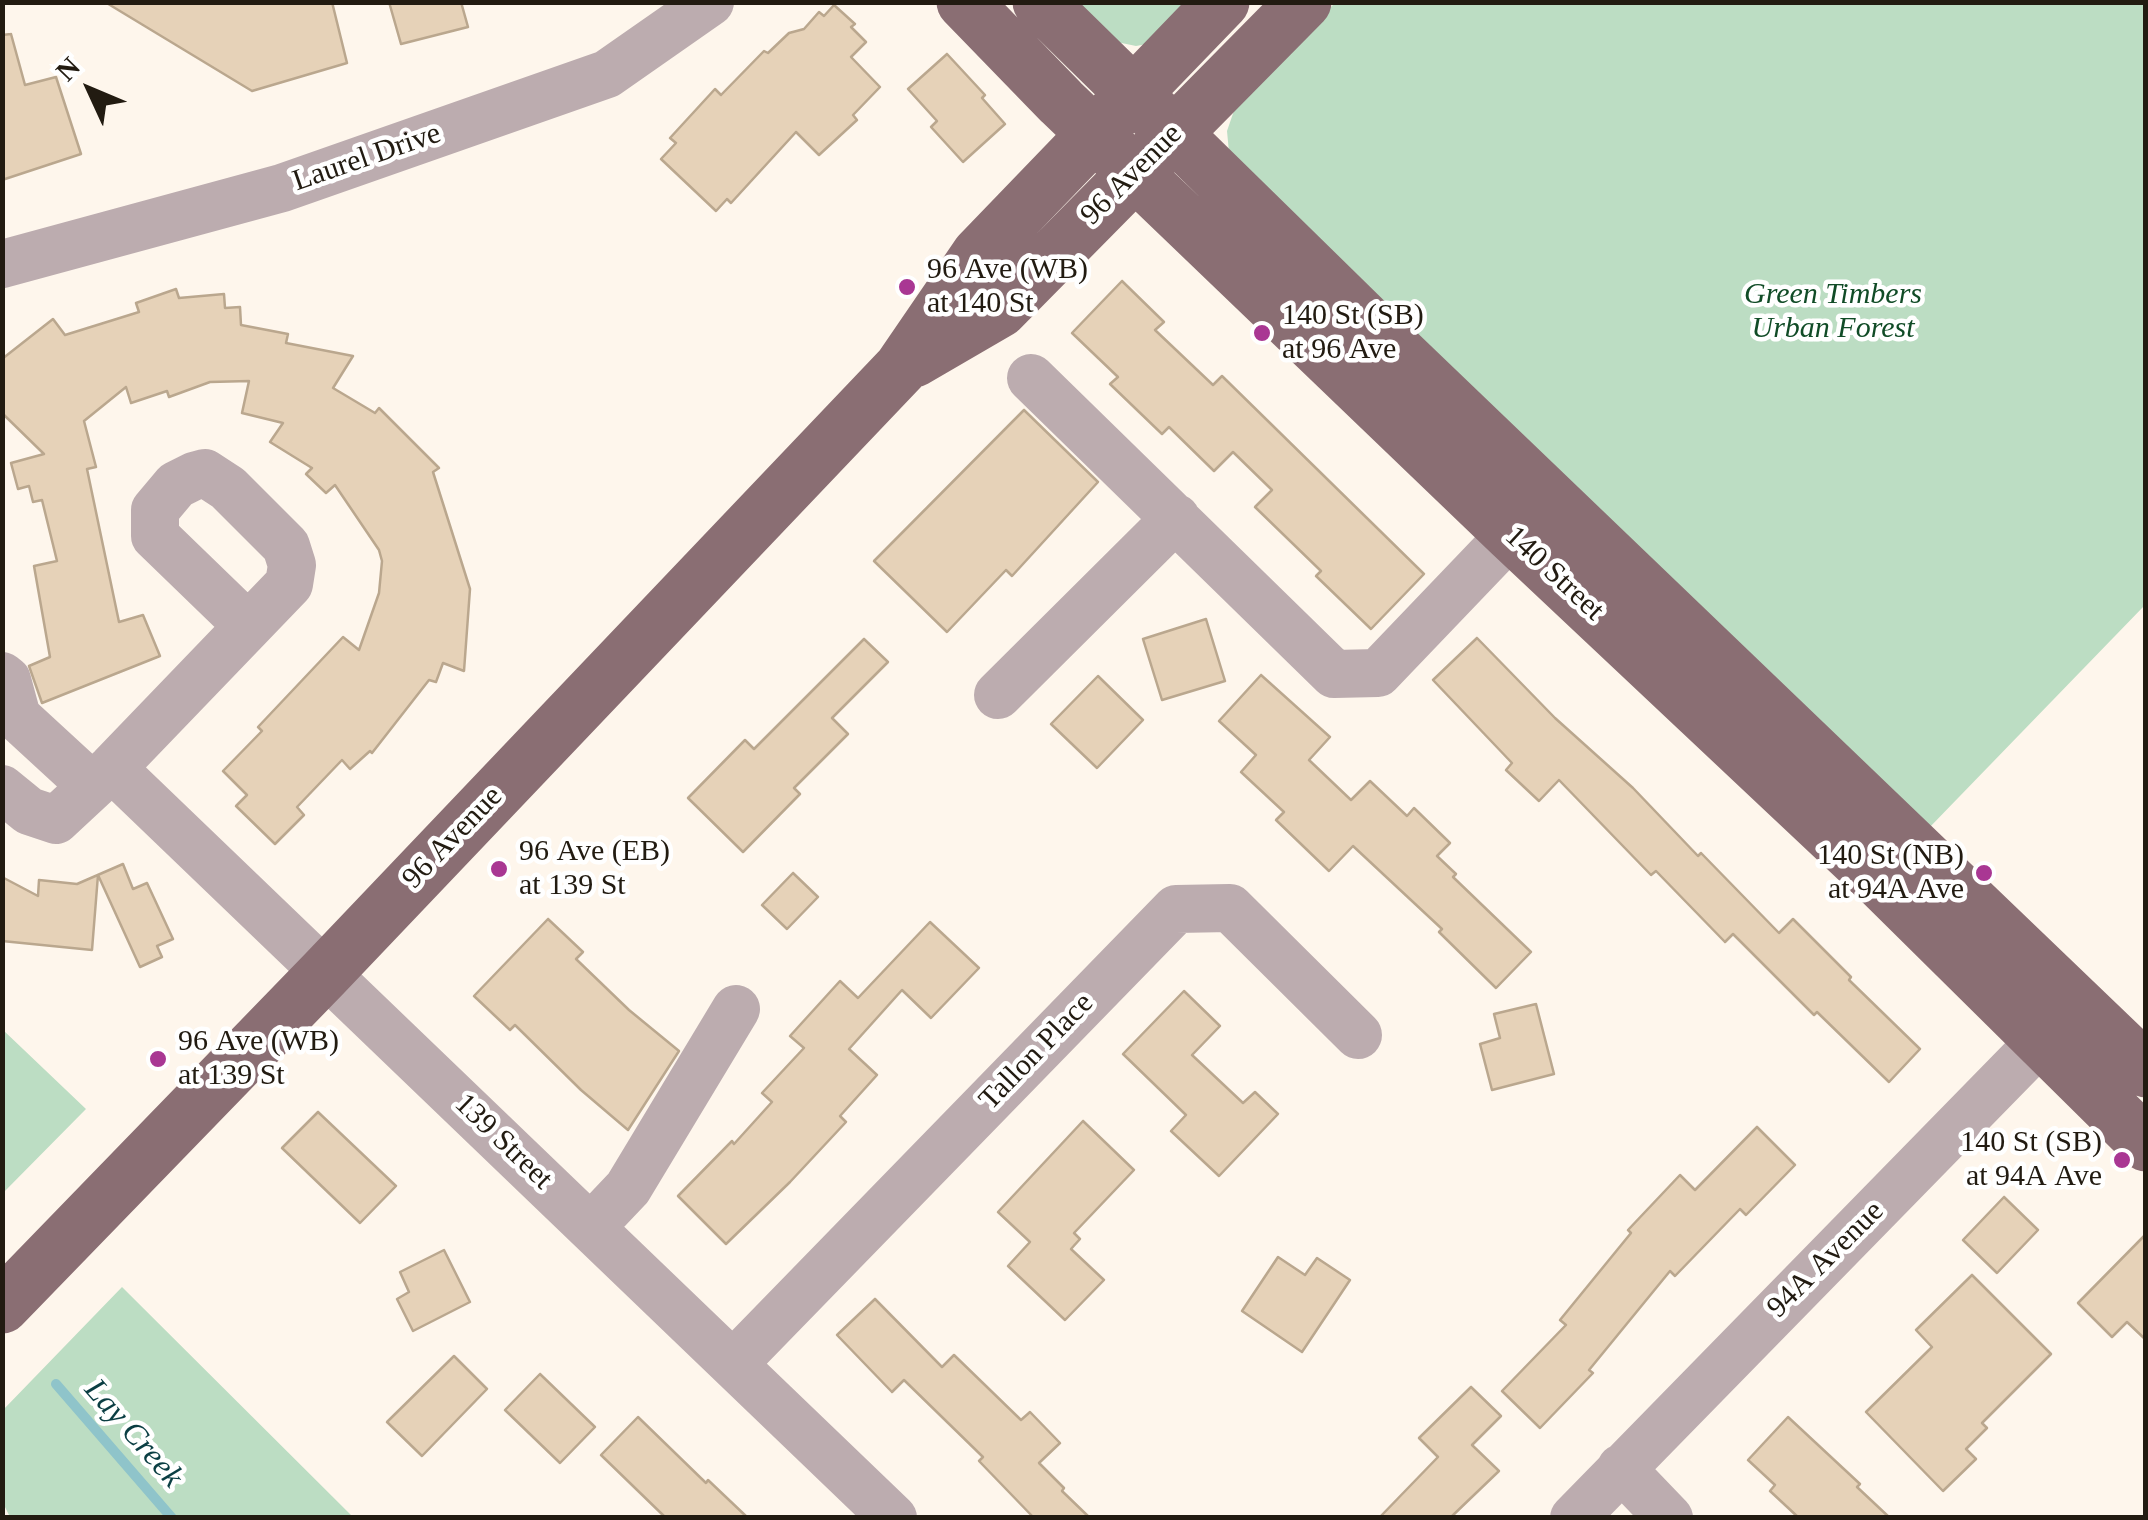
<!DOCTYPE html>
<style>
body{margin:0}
#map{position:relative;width:2148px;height:1520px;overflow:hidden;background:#fef6ec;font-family:"Times New Roman",serif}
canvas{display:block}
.frame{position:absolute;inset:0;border:5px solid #221b11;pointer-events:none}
.north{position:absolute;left:40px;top:40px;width:100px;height:100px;-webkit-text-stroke:8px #fff;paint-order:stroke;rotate:314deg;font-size:28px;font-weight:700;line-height:40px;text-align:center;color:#221b11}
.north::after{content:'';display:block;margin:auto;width:35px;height:45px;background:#221b11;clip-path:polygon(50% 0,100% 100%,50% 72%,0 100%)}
</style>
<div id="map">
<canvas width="2148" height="1520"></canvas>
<div class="frame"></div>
<div class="north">N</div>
</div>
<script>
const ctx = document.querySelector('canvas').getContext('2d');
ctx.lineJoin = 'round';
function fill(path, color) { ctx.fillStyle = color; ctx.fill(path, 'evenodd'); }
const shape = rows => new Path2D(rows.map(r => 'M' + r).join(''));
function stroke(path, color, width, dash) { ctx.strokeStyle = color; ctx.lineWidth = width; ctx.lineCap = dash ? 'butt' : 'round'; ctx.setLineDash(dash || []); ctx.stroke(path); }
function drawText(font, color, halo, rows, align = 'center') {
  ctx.font = font + ' "Times New Roman",serif'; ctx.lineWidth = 9; ctx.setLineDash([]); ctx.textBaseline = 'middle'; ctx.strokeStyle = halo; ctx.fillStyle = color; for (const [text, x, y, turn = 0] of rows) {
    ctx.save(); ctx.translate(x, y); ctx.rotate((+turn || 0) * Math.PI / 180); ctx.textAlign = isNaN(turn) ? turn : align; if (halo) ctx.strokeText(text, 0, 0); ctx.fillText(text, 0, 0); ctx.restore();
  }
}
fill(shape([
 [1071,3,1195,3,1147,44,1136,46,1112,41],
 [1335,3,2145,3,2145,605,1928,829,1229,152,1227,131,1238,99],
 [2,1029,86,1109,3,1193,2,1193],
 [122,1287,353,1517,10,1517,3,1503,3,1410]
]), '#bcddc3');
stroke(shape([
 [56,1384,172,1518]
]), '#8fc4ca', 10);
const building = shape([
 [105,2,332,2,347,63,252,91,105,2],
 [389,2,461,2,468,27,401,44,389,2],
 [834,5,855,24,851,27,866,42,851,57,880,87,853,115,857,120,819,155,796,132,731,203,727,199,716,211,661,159,676,143,670,138,715,89,721,95,764,51,768,53,789,33,804,29,819,12,824,16,834,5],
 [11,34,25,85,56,77,81,154,2,180,2,35,11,34],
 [947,54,985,95,982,98,1005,124,963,162,931,127,937,121,908,89,947,54],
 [1122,281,1164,322,1155,330,1213,385,1222,376,1424,574,1371,629,1316,576,1321,571,1255,507,1272,490,1233,452,1214,471,1169,427,1162,434,1110,384,1118,377,1072,333,1122,281],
 [176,289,179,298,224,294,225,308,240,307,241,325,288,334,286,343,353,356,333,388,375,413,379,408,439,468,433,472,470,589,464,671,443,663,436,682,429,680,372,753,370,751,350,769,342,760,297,807,304,815,275,844,236,806,247,795,223,771,262,731,258,727,343,637,359,650,379,593,382,561,379,550,335,485,326,493,306,474,312,468,270,442,283,423,242,413,249,381,210,382,169,397,167,391,131,403,126,387,84,421,96,467,87,469,119,622,143,615,160,656,42,703,29,666,50,657,34,566,57,561,42,500,33,502,29,486,18,489,11,463,44,454,2,413,2,359,53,319,65,335,139,312,136,303,176,289],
 [1024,410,1098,482,1012,576,1006,570,947,632,874,561,1024,410],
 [1206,619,1225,681,1162,700,1143,639,1206,619],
 [1477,638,1555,718,1633,788,1698,856,1701,853,1779,933,1793,919,1851,977,1849,980,1920,1049,1889,1082,1817,1012,1814,1015,1733,934,1725,942,1656,871,1651,875,1559,780,1539,801,1506,770,1512,763,1433,680,1477,638],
 [864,639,888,662,832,718,848,734,794,788,800,794,743,852,688,798,745,740,754,749,864,639],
 [1261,675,1330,737,1309,760,1351,800,1370,781,1407,816,1414,808,1450,843,1437,856,1456,874,1453,877,1531,952,1496,988,1439,932,1442,929,1353,846,1329,871,1276,820,1284,812,1241,772,1256,755,1219,721,1261,675],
 [1098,676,1143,720,1097,768,1051,724,1098,676],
 [123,864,133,889,147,883,173,939,157,946,162,957,140,967,98,875,92,950,2,941,2,877,38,896,39,880,77,884,123,864],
 [793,873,818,897,787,929,762,905,793,873],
 [548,919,583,952,576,959,629,1010,679,1051,628,1130,581,1090,515,1025,510,1030,474,996,548,919],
 [930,922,979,968,931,1018,902,990,849,1049,877,1075,840,1116,846,1122,790,1182,726,1244,678,1196,732,1141,734,1144,772,1102,762,1093,804,1048,790,1036,840,981,858,998,930,922],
 [1184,991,1220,1026,1192,1055,1243,1103,1255,1092,1278,1114,1219,1176,1171,1131,1186,1115,1123,1054,1184,991],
 [1536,1004,1554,1074,1492,1090,1480,1044,1500,1038,1494,1014,1536,1004],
 [318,1112,396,1186,360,1223,282,1148,318,1112],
 [1083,1121,1134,1170,1074,1233,1080,1239,1071,1249,1104,1280,1065,1320,1008,1266,1030,1242,998,1212,1083,1121],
 [1757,1127,1795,1165,1746,1215,1740,1209,1675,1276,1670,1271,1589,1370,1593,1373,1540,1428,1502,1391,1566,1325,1560,1320,1631,1233,1628,1230,1680,1175,1695,1190,1757,1127],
 [2004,1197,2038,1230,1997,1273,1963,1240,2004,1197],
 [2146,1234,2146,1340,2127,1322,2112,1337,2078,1303,2146,1234],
 [444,1250,470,1302,413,1331,397,1299,409,1292,400,1272,444,1250],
 [1278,1257,1305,1275,1317,1258,1350,1280,1302,1352,1242,1311,1278,1257],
 [1972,1275,2051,1354,1982,1423,1987,1428,1966,1449,1976,1459,1943,1491,1866,1412,1932,1347,1916,1330,1972,1275],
 [875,1299,942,1367,954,1355,1021,1420,1030,1412,1060,1443,1039,1463,1064,1488,1062,1491,1090,1518,1034,1518,979,1461,983,1457,904,1380,892,1392,837,1335,875,1299],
 [454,1356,487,1389,422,1456,387,1422,454,1356],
 [540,1374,595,1427,560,1463,505,1410,540,1374],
 [1471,1387,1501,1416,1472,1445,1499,1471,1450,1518,1379,1518,1438,1457,1419,1438,1471,1387],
 [638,1417,706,1483,708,1480,748,1518,666,1518,601,1455,638,1417],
 [1788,1417,1860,1484,1857,1487,1890,1518,1799,1518,1770,1491,1775,1485,1748,1460,1788,1417]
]);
fill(building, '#e6d2b8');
stroke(building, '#baa78e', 2.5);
stroke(shape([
 [2,264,282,188,607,74,710,2],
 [1031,378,1334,674,1378,673,1511,534],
 [2,676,7,680,17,717,92,786],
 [998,695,1176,518],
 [112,768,893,1518],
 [2,789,29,811,56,820,112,768,289,584,292,565,286,546,228,488,205,473,194,476,176,485,155,510,155,536,248,626],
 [591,1227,628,1188,736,1009],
 [734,1363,1176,909,1230,908,1358,1035],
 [1621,1468,1669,1518],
 [1574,1518,2068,1013]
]), '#bcacaf', 48);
stroke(shape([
 [964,2,1061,102,1511,534,1882,883,2146,1144],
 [1040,2,1387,342,2146,1070],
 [914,360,1000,310,1304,2],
 [2,1306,325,973,901,368,979,254,1222,2]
]), '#8a6e73', 55);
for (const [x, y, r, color] of [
 [907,287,10,"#a93793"],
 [1262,333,10,"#a93793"],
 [499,869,10,"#a93793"],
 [1984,873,10,"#a93793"],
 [158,1059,10,"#a93793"],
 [2122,1160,10,"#a93793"]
]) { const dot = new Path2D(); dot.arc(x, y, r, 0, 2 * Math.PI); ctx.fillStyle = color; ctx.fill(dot); stroke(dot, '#fff', 4); }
drawText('30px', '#221b11', '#fff', [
 ["Laurel Drive",367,158,-19],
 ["96 Avenue",1132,175,-45],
 ["140 Street",1554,574,43],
 ["96 Avenue",453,838,-46],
 ["Tallon Place",1037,1052,-46],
 ["139 Street",503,1142,44],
 ["94A Avenue",1826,1260,-45]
]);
drawText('30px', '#221b11', '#fff', [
 ["96 Ave (WB)",927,270],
 ["at 140 St",927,304],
 ["140 St (SB)",1282,316],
 ["at 96 Ave",1282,350],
 ["96 Ave (EB)",519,852],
 ["at 139 St",519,886],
 ["140 St (NB)",1964,856,"right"],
 ["at 94A Ave",1964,890,"right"],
 ["96 Ave (WB)",178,1042],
 ["at 139 St",178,1076],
 ["140 St (SB)",2102,1143,"right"],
 ["at 94A Ave",2102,1177,"right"]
], 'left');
drawText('italic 30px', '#114c27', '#fff', [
 ["Green Timbers",1833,295],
 ["Urban Forest",1833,329]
]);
drawText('italic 32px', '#0a3e43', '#fff', [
 ["Lay Creek",133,1434,49]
]);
</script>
